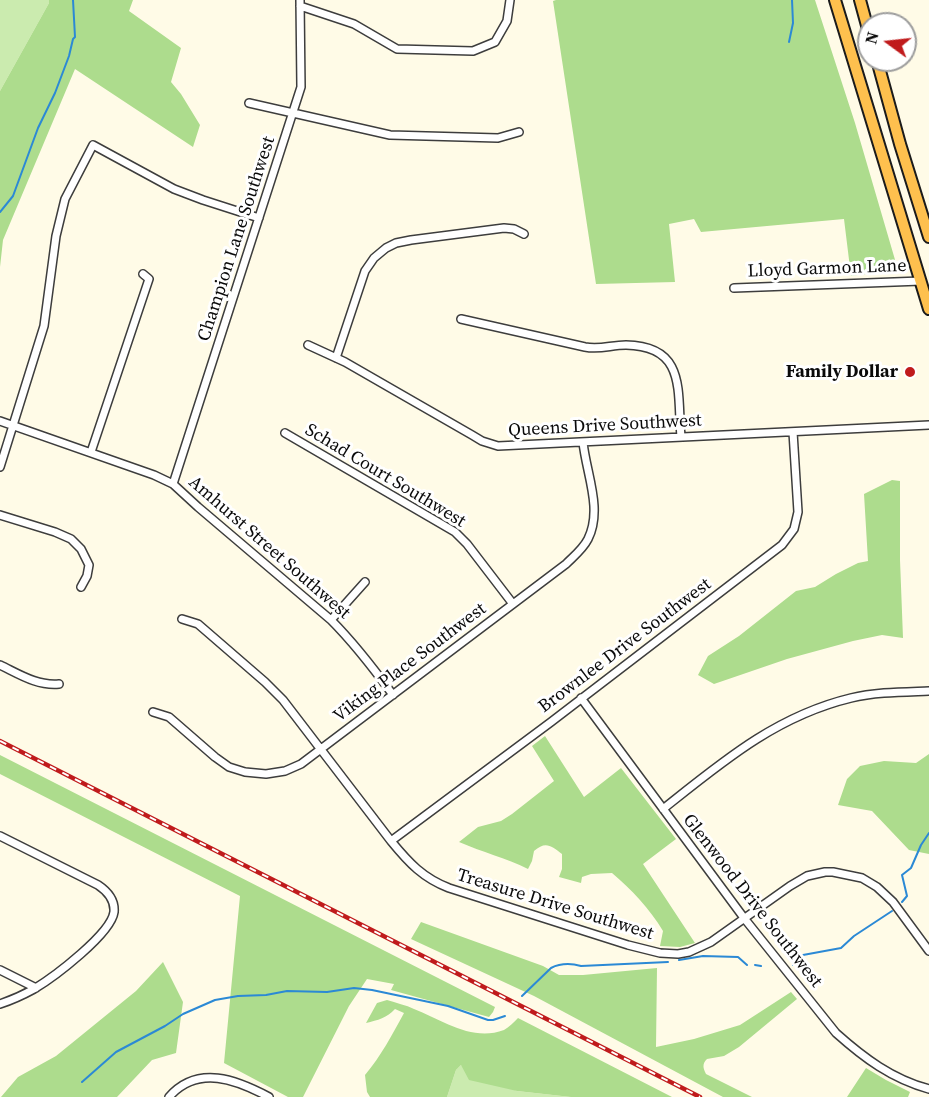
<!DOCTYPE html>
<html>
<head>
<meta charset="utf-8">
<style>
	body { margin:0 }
	#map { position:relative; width:929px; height:1097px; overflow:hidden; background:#fffbe7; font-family:"Source Serif 4",serif }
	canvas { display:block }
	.north { position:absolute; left:857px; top:12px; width:60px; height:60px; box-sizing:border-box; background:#fff; border:2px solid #9d9d9d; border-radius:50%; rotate:285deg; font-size:16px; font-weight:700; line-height:24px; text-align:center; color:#0a0a0a }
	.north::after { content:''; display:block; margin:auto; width:21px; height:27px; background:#c01b1c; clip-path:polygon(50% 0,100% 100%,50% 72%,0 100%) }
</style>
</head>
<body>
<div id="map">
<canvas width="929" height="1097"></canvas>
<div class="north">N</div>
</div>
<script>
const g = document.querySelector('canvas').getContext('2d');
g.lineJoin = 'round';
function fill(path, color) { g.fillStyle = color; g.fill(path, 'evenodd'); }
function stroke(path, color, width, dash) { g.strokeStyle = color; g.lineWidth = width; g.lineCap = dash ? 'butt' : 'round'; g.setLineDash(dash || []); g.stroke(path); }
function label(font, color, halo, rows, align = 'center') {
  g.font = font + ' "Source Serif 4",serif'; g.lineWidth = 6; g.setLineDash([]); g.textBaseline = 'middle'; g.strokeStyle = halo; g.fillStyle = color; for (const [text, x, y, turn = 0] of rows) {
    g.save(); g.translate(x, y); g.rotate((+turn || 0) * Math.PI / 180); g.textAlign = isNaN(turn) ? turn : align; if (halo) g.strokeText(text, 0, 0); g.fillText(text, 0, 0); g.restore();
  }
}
fill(new Path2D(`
	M0,0H49V3L0,91Z
	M461,1065L517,1091L571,1097H447L456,1070Z`), '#cbebaf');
fill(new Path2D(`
	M49,0H133L129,11L181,48L171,82L181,94L200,125L193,147L75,69L3,240L0,267V91L49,3Z
	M556,0H815L855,123L898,270L851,276L844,219L701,232L694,219L669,224L675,282L596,284L553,1Z
	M892,480L900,481V560L903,638L882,635L853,641L787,659L714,684L698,675L708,656L739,636L796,591L815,587L836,574L858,563L868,561L864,494Z
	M545,736L584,797L621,768L676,839L643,864L695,943L680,947L660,946L663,931C650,909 631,889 612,873L591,874L582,877L581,883L559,877L562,869V854C551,845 545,841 534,851L532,861L528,869C506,858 482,852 459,842L478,827L501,821L512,814L554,781L532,746Z
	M929,754V854L909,850L872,811L838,805L847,779L860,766L884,761L916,763Z
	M0,755L495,1007L493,1012L489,1017L391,990L394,984L367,979L349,1006L303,1097H288L224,1063L240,896L0,774Z
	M421,922L543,966L559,975H583L657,968L656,1047L694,1039L740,1025L791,992L797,999L739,1047L724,1056L707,1059C702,1064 703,1068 706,1074L752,1097H723L534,996L411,939Z
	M163,962L183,1002L176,1053L152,1060L117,1097H1L18,1077L56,1056L136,991Z
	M387,1000C396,1003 406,1005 414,1009C442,1020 472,1042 504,1030C509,1027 514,1022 518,1018L672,1097H571L517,1091L469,1080L461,1065L456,1070L447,1097H370L367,1092L365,1075C381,1056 392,1035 404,1013L395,1009C387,1018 378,1020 366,1023L377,1003Z
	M866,1068L886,1080L910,1092L908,1097H847Z`), '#addc8d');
stroke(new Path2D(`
	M789,42L793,23L792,0
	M0,212L13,196L38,128L55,93L69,56L73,39L75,37L73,0
	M902,902L907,896L902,875L911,868L921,845L929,833
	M679,960L703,956L738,957L747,965
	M755,965L761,966
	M793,965L796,959L803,955L841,948L854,936L892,911
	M522,996L551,968C561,963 570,963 581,966L668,962
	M82,1082L116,1052L165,1026L183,1014L215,1000L238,996L266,995L287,991L327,992L354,988L372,990L448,1006L488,1020H493L505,1016`), '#2b89d5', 2);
const minor = new Path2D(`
	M300,6L354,24L397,49L473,51L495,42L507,21L510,0
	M249,103L390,135L498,138L519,132
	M734,288L921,281
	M461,319L585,347C600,350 611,345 626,345C687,346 677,392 681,437
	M308,345L345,362L472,435L482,441L498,446L929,425
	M336,358L365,271L374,258L386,248L396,243L411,240L504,228L514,229L524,234
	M0,421L154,475L173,484L198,507L331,620C354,643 374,669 393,695
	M285,433L455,532L467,544L513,604
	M91,452L149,279L143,274
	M0,467L44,326L56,236L65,199L93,145L174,189L203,200L259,218
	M173,484L301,87L300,0
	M0,515L55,532L71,539L81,549L89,565L87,576L81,587
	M182,619L198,624L265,682L283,700L391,841C409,863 423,878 449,888L628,945L660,953L678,954L689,952L711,942L790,886L807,876L825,872H833L862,878L877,887L893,902L929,951
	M331,620L365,582
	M0,665C19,674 37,686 59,684
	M581,698L744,918L836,1033C864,1058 892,1079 929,1089
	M153,712L169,717L215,757L229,767L245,772L266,774L285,771L301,764L566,564C574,556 583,549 588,539C603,509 586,473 583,442
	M663,809C722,762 776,716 851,698C876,692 903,692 929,691
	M0,836L98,885C107,891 115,900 114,912C111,934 54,977 34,989C23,995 12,1000 0,1004
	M391,841L551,722L782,545L794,529L798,512L793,432
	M0,970L36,988
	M169,1097C198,1064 237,1080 269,1097`);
const trunk = new Path2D(`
	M835,0L929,309
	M860,0L869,33
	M877,60L900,144L929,237`);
stroke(minor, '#3d3d3d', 10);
stroke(trunk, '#1b1b1b', 14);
stroke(minor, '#fff', 7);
stroke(trunk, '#fec04e', 10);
const rail = new Path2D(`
	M0,741L700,1097`);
stroke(rail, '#c01b1c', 4.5);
stroke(rail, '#fff', 2, [7]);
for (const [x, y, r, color] of [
	[910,372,6,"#c01b1c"]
]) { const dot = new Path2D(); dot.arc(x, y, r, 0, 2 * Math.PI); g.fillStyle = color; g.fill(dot); stroke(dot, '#fff', 2); }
label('18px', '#0a0a0a', '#fff', [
	["Champion Lane Southwest",237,239,-72],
	["Lloyd Garmon Lane",827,269,-2],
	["Queens Drive Southwest",605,426,-3],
	["Schad Court Southwest",385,476,31],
	["Amhurst Street Southwest",269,548,41],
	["Brownlee Drive Southwest",625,646,-37],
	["Viking Place Southwest",410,663,-37],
	["Glenwood Drive Southwest",752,901,52],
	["Treasure Drive Southwest",555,905,17]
]);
label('bold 18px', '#0a0a0a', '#fff', [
	["Family Dollar",898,372]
], 'right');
</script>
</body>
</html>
